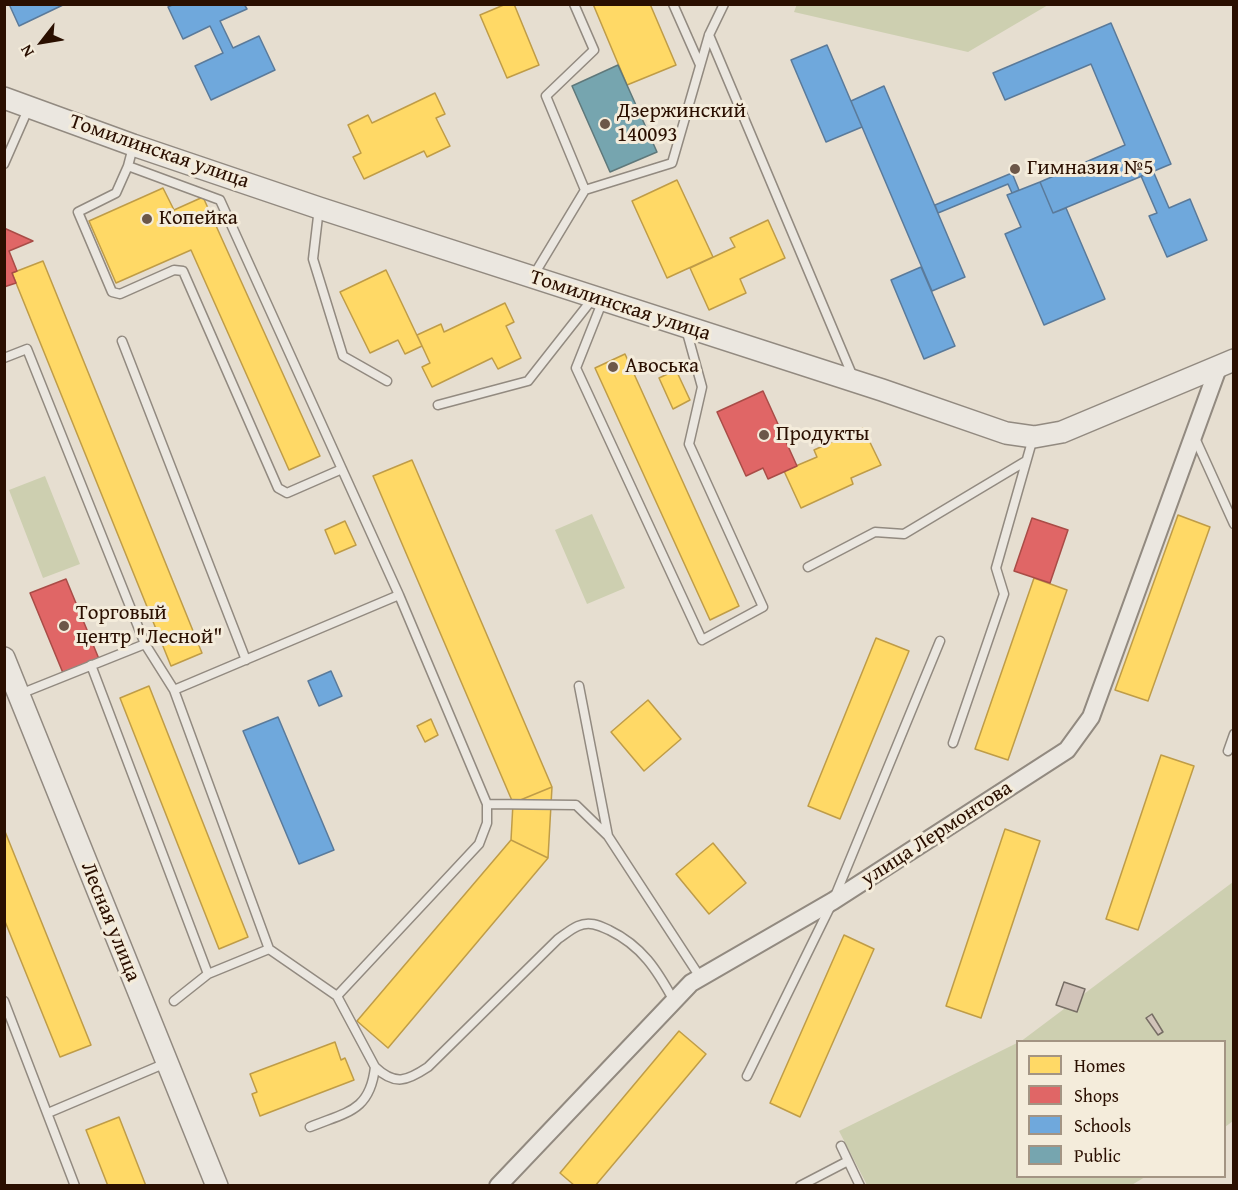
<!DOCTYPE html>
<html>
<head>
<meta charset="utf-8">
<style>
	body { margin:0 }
	#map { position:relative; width:1238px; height:1190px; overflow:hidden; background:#e6ded0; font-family:"Gentium Book Plus",serif }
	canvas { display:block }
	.frame { position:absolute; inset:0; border:6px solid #2a0f00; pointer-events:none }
	.legend { position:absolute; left:1016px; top:1040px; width:210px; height:138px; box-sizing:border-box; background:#f4ecdb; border:2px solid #a39483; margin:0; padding:8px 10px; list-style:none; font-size:18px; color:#2a0f00 }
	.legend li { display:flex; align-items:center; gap:12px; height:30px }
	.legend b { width:30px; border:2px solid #a39483 }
	.north { position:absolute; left:12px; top:12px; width:60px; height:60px; -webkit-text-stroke:4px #f4ecdb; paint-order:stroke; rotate:239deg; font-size:16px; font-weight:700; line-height:24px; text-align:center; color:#2a0f00 }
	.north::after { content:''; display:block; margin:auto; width:21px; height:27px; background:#2a0f00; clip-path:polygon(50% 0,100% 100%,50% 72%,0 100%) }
</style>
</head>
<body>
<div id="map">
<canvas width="1238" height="1190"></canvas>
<div class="frame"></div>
<ul class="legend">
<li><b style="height:16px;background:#ffd966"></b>Homes</li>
<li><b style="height:16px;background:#e06666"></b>Shops</li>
<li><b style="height:16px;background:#6fa8dc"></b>Schools</li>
<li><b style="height:16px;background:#76a5af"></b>Public</li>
</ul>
<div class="north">N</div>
</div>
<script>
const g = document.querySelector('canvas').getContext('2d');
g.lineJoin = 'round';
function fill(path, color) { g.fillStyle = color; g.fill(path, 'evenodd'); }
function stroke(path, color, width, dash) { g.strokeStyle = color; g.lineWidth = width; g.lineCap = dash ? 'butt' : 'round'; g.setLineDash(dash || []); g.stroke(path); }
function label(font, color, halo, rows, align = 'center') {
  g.font = font + ' "Gentium Book Plus",serif'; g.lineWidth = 6; g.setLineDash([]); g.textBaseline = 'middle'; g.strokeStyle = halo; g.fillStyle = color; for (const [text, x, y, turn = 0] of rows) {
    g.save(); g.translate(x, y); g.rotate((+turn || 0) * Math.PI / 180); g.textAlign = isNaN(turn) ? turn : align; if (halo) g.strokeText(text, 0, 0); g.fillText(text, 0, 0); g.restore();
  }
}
fill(new Path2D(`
	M797,4H1047L1048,5L968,52L794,12Z
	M45,476L80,564L43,578L9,490Z
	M592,514L625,588L587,604L555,530Z
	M1233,882V1121L1225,1127L1224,1042H1020Z
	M1017,1043L1018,1176L1145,1177L1130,1186L867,1185L839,1131Z`), '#cdcfb0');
const homes = new Path2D(`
	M506,4H514L539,65L507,78L480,15Z
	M593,4H650L676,65L627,85Z
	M435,93L445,114L436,118L450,146L427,157L424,151L364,179L353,157L361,153L348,125L368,115L372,123Z
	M677,180L713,257L667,278L632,201Z
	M163,188L174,210L203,197L320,456L289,470L191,250L116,283L89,221Z
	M768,220L785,258L740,279L746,293L709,310L690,268L735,247L730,238Z
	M43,261L202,653L171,666L12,273Z
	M386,270L422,346L405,354L398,340L370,353L340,292Z
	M505,303L514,322L506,326L521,358L498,369L492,358L432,387L422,367L430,363L417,335L441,324L444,332Z
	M625,354L739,606L710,620L595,368Z
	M676,370L690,400L673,409L659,378Z
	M863,428L881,465L851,478L853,484L801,508L784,471L817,457L814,450Z
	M412,460L552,787L513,803L373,476Z
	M1178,515L1210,527L1148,701L1115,690Z
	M345,521L356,545L335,554L325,530Z
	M1034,578L1067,590L1008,760L975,749Z
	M876,638L909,651L840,819L808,806Z
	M149,686L248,937L219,949L120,698Z
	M648,700L681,739L644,771L611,732Z
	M431,719L438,735L425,742L417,726Z
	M1161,755L1194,766L1138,930L1106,919Z
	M552,787L548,858L511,840L513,803Z
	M4,829L91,1045L60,1057L4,919Z
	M1005,829L1040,841L981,1018L946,1006Z
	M511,840L548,858L388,1048L357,1021Z
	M713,843L746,883L709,914L676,874Z
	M844,935L874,949L800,1117L770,1103Z
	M679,1031L706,1054L595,1186H575L560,1173Z
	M335,1042L341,1060L345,1058L354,1080L260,1116L252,1094L257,1092L250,1074Z
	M119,1117L146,1186H108L86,1130Z`);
fill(homes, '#ffd966');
stroke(homes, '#bf9c47', 1.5);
const shops = new Path2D(`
	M4,228L33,241L9,251L17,271L12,273L16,283L4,287Z
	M763,391L797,466L768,479L763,468L746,476L717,412Z
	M1032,518L1068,530L1050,583L1014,571Z
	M66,579L99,659L63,673L30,593Z`);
fill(shops, '#e06666');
stroke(shops, '#a94c47', 1.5);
const schools = new Path2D(`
	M9,4H65L19,26Z
	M174,4H244L247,9L220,21L233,48L259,36L275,70L211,100L195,66L223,53L210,26L183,39L168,7Z
	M1111,23L1171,164L1053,213L1040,182L1125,145L1091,64L1005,100L993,73Z
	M827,45L862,127L826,142L791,60Z
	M884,86L965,277L932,291L851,101Z
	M1153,171L1169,208L1190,199L1207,240L1167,257L1149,216L1157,213L1141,176Z
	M1012,173L1019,190L1012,193L1008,184L938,213L935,205Z
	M1040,182L1053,213L1066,208L1105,299L1044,325L1005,234L1021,227L1007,195Z
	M921,267L955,346L924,359L891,280Z
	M331,671L342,696L319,706L308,681Z
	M278,717L334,850L299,864L243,731Z`);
fill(schools, '#6fa8dc');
stroke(schools, '#5a7a9a', 1.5);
const public = new Path2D(`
	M618,65L657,152L610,172L572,86Z`);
fill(public, '#76a5af');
stroke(public, '#5f787a', 1.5);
const building = new Path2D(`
	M1064,982L1085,989L1077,1012L1056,1005Z
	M1152,1014L1163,1032L1158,1035L1146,1018Z`);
fill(building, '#d1c3b9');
stroke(building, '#776e65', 1.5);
const service = new Path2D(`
	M574,4L594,50L546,96L585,190
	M673,4L700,65
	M709,35L853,377
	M4,164L29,107
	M128,166L116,193L78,212L112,292L120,294L174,270L183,271L278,488L287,493L342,469
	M319,208L313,259L343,356L387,381
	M532,278L585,190L672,163L709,35L724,4
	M603,300L576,368L702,640L763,607L689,444L702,387L686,329
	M122,341L246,660
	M4,358L27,349L145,644L174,690L269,949L337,996L479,844L487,823V804L399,595L220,200L128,166L133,147
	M438,405L528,381L594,297
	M1195,438L1234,524
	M808,567L875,532L904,534L1026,461
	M91,665L208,974L269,949
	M174,690L399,595
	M20,694L145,644
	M953,743L1004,594L996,568L1033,438
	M1228,751L1234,734
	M487,804L576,805L608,836L579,686
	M608,836L700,977
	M337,996L375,1067C395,1086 407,1081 428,1067L558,939C564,935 571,929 578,926C589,921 598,925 609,930C642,946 657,970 674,1001
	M4,1001L75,1186
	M174,1001L208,974
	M747,1076L833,901L940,641
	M48,1113L166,1063
	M310,1127C346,1112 370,1112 375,1067
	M841,1146L860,1186
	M800,1186L848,1161`);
const minor = new Path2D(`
	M498,1186L691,983L833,901L1067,750L1091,717L1218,368`);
const tertiary = new Path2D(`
	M4,98L133,145L319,208L882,390L1006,433L1034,437L1062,432L1234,360
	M4,658L217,1186`);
stroke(service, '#928a80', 11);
stroke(minor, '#928a80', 20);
stroke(tertiary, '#928a80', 24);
stroke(service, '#ebe7e0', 8);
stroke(minor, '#ebe7e0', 16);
stroke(tertiary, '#ebe7e0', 21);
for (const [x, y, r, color] of [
	[605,124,6,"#6c5749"],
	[1015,169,6,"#6c5749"],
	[147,219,6,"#6c5749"],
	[613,367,6,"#6c5749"],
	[764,435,6,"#6c5749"],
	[64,626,6,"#6c5749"]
]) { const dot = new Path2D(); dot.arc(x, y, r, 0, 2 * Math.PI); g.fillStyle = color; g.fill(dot); stroke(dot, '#f4ecdb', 2); }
label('21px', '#2a0f00', '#f4ecdb', [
	["Дзержинский",617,112],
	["140093",617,136],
	["Гимназия №5",1027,169],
	["Копейка",159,219],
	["Авоська",625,367],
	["Продукты",776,435],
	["Торговый",76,614],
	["центр \"Лесной\"",76,638]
], 'left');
label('21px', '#2a0f00', '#f4ecdb', [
	["Томилинская улица",159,152,19],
	["Томилинская улица",620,306,18],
	["улица Лермонтова",937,834,-33],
	["Лесная улица",110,922,68]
]);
</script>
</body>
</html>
